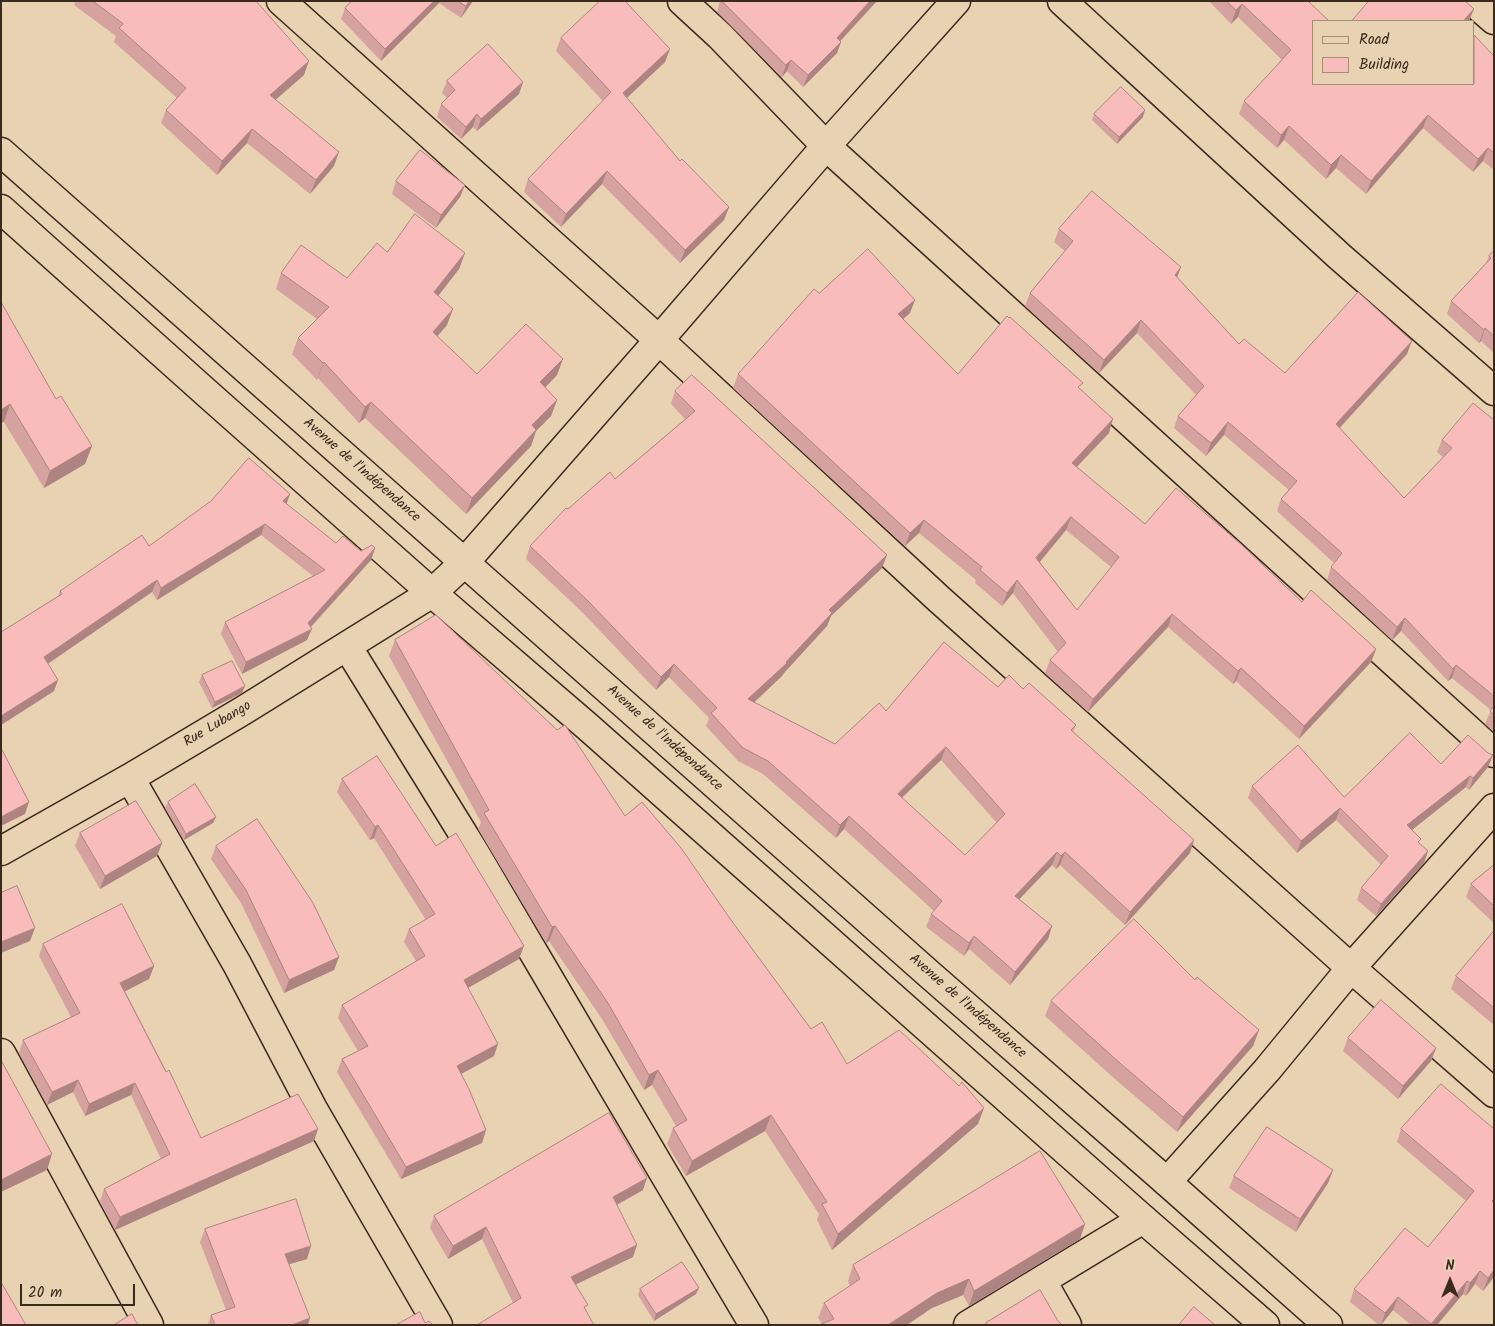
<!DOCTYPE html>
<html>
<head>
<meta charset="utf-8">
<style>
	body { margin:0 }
	#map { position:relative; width:1495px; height:1326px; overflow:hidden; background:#e9d2b2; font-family:Kalam,sans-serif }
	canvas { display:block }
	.frame { position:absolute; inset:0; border:2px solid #3b2a1e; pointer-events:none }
	.legend { position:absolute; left:1312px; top:20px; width:162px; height:65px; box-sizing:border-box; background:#e9d2b2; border:1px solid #a38f77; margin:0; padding:6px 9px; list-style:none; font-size:15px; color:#3b2a1e }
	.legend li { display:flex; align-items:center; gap:10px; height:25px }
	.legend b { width:25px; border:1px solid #a38f77 }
	.north { position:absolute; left:1425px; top:1256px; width:50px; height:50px; -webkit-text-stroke:4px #e9d2b2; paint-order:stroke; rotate:0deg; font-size:14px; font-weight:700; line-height:20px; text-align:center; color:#3b2a1e }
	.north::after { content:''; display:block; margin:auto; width:18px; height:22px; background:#3b2a1e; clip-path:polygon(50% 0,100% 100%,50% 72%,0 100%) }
	.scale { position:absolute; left:20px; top:1284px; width:115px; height:22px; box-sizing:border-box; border:2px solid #3b2a1e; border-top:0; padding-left:6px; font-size:15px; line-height:18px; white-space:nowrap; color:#3b2a1e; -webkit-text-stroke:4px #e9d2b2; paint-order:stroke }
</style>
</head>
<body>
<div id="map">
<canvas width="1495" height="1326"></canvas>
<div class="frame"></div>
<ul class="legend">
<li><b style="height:6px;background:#e9d2b2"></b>Road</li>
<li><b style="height:14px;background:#f8bcba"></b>Building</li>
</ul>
<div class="north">N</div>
<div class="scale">20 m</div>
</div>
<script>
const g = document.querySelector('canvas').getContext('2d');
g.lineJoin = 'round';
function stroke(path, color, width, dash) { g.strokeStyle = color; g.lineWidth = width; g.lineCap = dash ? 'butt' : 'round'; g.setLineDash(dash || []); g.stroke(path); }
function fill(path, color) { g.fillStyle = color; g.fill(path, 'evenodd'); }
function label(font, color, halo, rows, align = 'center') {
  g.font = font + ' Kalam,sans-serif'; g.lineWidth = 4; g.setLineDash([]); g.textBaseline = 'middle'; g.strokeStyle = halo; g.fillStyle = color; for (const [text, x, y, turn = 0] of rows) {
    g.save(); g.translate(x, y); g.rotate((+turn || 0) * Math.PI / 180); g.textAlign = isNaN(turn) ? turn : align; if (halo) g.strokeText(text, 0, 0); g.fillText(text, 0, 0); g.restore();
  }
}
const street = new Path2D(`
	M281,1L659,340L940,600L1351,968L1494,1093
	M682,1L720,36L826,146L1494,753
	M1062,1L1339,256L1494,391
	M1472,1L1494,20
	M347,646L475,853L663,1172L754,1325
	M130,778L237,964L313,1109L438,1325
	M1,851L130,778L244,710L432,593L465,562L659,340L826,146L956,1
	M1,1053L149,1325
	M1167,1182L1267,1070L1351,968L1494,808
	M1042,1281L1067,1325
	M968,1325L1143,1219`);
const secondary = new Path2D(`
	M1,152L929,974L1167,1182L1328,1325
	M1,209L210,396L432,593L588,727L1143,1219L1265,1325`);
stroke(street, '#3b2a1e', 31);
stroke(secondary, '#3b2a1e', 31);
stroke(street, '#e9d2b2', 28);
stroke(secondary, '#e9d2b2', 28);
fill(new Path2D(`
	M73,1H256L304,75L275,100L334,166L310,194L247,143L217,175L161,123L166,110L177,98L114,42L116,36L74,5L75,3Z
	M352,1H473L461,18L439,3L381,61L341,19L345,8Z
	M720,1H877L840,41L841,42L837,53L803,87L787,71L782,77L717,12Z
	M1209,1H1308L1314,84L1494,56V170L1483,161L1473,172L1423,128L1366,194L1336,168L1326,179L1284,140L1277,148L1239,114L1244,101L1282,60L1238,17L1231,24Z
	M561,38L665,62L627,98L680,161L729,207L724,220L680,263L602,184L561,227L524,192L528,179L603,101L556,51Z
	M447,81L523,82L519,94L477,131L473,127L461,139L437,117L441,104L447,98L442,93Z
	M1094,114L1143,117L1117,144L1092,120Z
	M396,181L465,185L460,197L436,228L392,194Z
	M1059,229L1181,267L1177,277L1239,344L1285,373L1407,354L1340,428L1404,498L1443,457L1437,452L1442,440L1494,420V732L1485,724L1491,710L1452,678L1448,681L1401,631L1392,640L1327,580L1331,567L1334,563L1277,511L1281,499L1289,490L1224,435L1206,456L1174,428L1178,416L1196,395L1137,333L1099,373L1025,306L1030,293L1065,251L1054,242Z
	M1494,251V353L1481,341L1479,343L1447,314L1451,301L1486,263L1489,256Z
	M387,252L465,253L459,269L438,296L447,325L437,337L477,374L557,375L545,388L557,400L551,416L536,431L531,446L466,514L365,418L359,423L318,378L317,380L292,354L298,338L317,319L276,289L281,273L347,278Z
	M819,293L910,313L903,319L958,374L1080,389L1109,433L1077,467L1145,524L1302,602L1376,649L1371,662L1299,739L1236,681L1233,684L1168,627L1088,712L1045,673L1050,660L1058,652L1013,593L1002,606L975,583L976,580L919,533L905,546L733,388L738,374ZM1066,530L1111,567L1077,610L1040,562Z
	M1,302L56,399L92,446L85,464L44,488L4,422Z
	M675,391L882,568L831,616L827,626L784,673L782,676L754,702L835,744L886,711L998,687L1023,689L1076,725L1073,732L1190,853L1125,925L1060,865L1056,869L1052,865L1019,899L1052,926L1048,939L1010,985L969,949L964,956L926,927L931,914L934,911L844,829L836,838L763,774L738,761L706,726L709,718L669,677L656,690L583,613L526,559L530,546L568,509L615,479L685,419L671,404ZM941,760L997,823L965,855L902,798Z
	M290,494L286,504L336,543L361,551L375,548L371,560L311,627L307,640L242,674L221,634L225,622L313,576L261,535L157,600L152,592L48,664L58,680L54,691L1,725V632L58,596L60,591L149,546Z
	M395,640L625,816L731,920L811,1029L847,1064L978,1124L832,1250L817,1220L819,1214L765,1131L686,1176L667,1144L673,1128L676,1126L652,1085L644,1090L602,1019L549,941L546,943L478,829L481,822L389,656Z
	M202,675L242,693L212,708L199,682Z
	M1488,753L1493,755L1488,767L1469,790L1466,787L1412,830L1419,844L1428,851L1424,863L1376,916L1357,900L1361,888L1381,865L1336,820L1297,853L1248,798L1252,786L1344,797L1441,764Z
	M342,779L436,846L519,959L468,988L494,1056L461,1074L486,1130L482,1143L401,1179L337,1072L342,1059L358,1051L338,1018L342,1005L416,961L404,942L409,929L426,920L374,838L370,840L337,792Z
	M168,802L216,817L213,823L184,840L165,808Z
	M80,833L162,843L157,856L100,889L75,846Z
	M216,846L339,957L334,970L284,993L241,903L211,859Z
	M1494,865V923L1466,897L1471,884Z
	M1494,931V1025L1451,989L1456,976Z
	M43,944L154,966L149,979L125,991L201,1138L318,1129L314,1141L115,1230L100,1201L104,1189L161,1159L131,1095L85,1116L73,1092L47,1105L19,1053L23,1040L71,1017L39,956Z
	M1051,1001L1259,1030L1253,1046L1177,1132L1116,1080L1045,1016Z
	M1348,1038L1436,1048L1431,1061L1398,1099L1343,1051Z
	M1401,1129H1494V1277L1483,1291L1475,1284L1466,1296L1463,1294L1437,1325H1411L1393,1310L1381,1325H1379L1350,1302L1354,1289L1428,1247L1466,1201L1397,1142Z
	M1333,1170L1328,1183L1296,1232L1229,1188L1234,1176Z
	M643,1190L617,1205L633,1257L575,1285L586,1310L513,1303L482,1239L448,1259L430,1228L434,1216Z
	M1085,1224L1080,1239L969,1306L963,1295L932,1308L822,1324L818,1318L824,1303L850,1286L848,1281L853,1265Z
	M205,1229L307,1259L289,1264L308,1325H208L211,1315L226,1310L200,1242Z
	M640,1289L696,1294L654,1321L638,1295Z`), '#d5a2a0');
fill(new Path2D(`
	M434,1H440L439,3L381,61L385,49Z
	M469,1H473L461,18L466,6Z
	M870,1H877L833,49L837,38Z
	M1242,4L1238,17L1231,24L1236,10Z
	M1474,9L1469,21H1463Z
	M841,42L837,53L803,87L808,75Z
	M670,49L665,62L618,106L623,93Z
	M791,60L787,71L782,77L786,65Z
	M309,61L304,75L265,109L270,95Z
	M523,82L519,94L477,131L481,119Z
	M1145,110L1143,117L1117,144L1119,137Z
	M477,114L473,127L461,139L466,127Z
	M1428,115L1423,128L1366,194L1371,181Z
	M1289,126L1284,140L1277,148L1281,135Z
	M252,129L247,143L217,175L222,161Z
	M1488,148L1483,161L1473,172L1478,159Z
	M339,152L334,166L310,194L316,180Z
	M1341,155L1336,168L1326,179L1331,165Z
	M607,171L602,184L561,227L566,214Z
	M465,185L460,197L436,228L441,215Z
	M729,207L724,220L680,263L685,250Z
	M465,253L459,269L428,309L434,292Z
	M1181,267L1176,280L1175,275Z
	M915,300L910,313L893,328L898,314Z
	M453,309L447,325L427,348L433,332Z
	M1141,320L1137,333L1099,373L1104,360Z
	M1485,328L1481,341L1479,343L1484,330Z
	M1412,341L1407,354L1331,437L1336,424Z
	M563,359L557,375L534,399L540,382Z
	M324,362L318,378L317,380L323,363Z
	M557,400L551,416L536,431L531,446L466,514L472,498L532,425Z
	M371,402L365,418L359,423L365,407Z
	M10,404L4,422L1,423V410Z
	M1113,419L1109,433L1068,476L1072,463Z
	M1228,422L1224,435L1206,456L1211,443Z
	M92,446L85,464L44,488L50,471Z
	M290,494L286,505L283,501Z
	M1071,517L1066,530L1032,571L1036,558Z
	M924,520L919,533L905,546L910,533Z
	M265,524L261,535L157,600L161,588Z
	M375,548L371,560L307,631L312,629L307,640L242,674L246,662L308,623Z
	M887,555L882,568L831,616L827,626L784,673L782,676L744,712L748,699L786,662L829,610Z
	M157,580L152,592L40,669L44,657Z
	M1017,580L1013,593L1002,606L1007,593Z
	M1172,614L1168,627L1088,712L1093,699Z
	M1405,618L1401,631L1392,640L1397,627Z
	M1376,649L1371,662L1299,739L1304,726Z
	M674,664L669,677L656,690L661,677Z
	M1456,665L1452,678L1448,681L1453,669Z
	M1241,668L1236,681L1233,684L1238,671Z
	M58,680L54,691L1,725V716Z
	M245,686L242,693L212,708L215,702Z
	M946,747L941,760L893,806L898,794Z
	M1493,755L1488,767L1469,790L1473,778Z
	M1470,776L1466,787L1403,837L1407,825Z
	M29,802L25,814L1,826V817Z
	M1340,808L1336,820L1297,853L1301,841Z
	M849,816L844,829L836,838L840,825Z
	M216,817L213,823L184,840L186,834Z
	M378,825L374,838L370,840L375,827Z
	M1194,840L1190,853L1125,925L1130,912Z
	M162,843L157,856L100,889L105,876Z
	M1428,851L1424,863L1376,916L1381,904Z
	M1057,852L1052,865L1010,909L1015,896Z
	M1065,852L1060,865L1056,869L1061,856Z
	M555,926L549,941L546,943L552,927Z
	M1052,926L1048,939L1010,985L1015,972Z
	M35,928L30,941L1,953V942Z
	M974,936L969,949L964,956L969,943Z
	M524,946L519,959L459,993L464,980Z
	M339,957L334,970L284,993L289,980Z
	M154,966L149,979L116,996L120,983Z
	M1259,1030L1253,1046L1177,1132L1183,1117Z
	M498,1044L494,1056L452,1079L457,1066Z
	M1436,1048L1431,1061L1398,1099L1403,1086Z
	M658,1070L652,1085L644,1090L649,1075Z
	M78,1080L73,1092L47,1105L52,1092Z
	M135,1083L131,1095L85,1116L89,1104Z
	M984,1108L978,1124L832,1250L838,1234Z
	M771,1115L765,1131L686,1176L692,1161Z
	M318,1129L314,1141L115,1230L120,1217Z
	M486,1130L482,1143L401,1179L406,1167Z
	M52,1154L47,1170L1,1192V1180Z
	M1333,1170L1328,1183L1296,1232L1300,1219Z
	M647,1178L643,1190L609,1209L613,1197Z
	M1085,1224L1080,1239L969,1306L974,1291Z
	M486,1227L482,1239L448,1259L453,1246Z
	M637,1245L633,1257L566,1289L571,1277Z
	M311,1246L307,1259L280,1267L285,1254Z
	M1494,1270V1277L1483,1291L1488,1278Z
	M1480,1271L1475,1284L1466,1296L1470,1283Z
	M969,1279L963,1295L932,1308L907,1325H888L937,1293Z
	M1467,1281L1463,1294L1437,1325H1431Z
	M699,1288L696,1294L654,1321L656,1314Z
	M1398,1297L1393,1310L1381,1325L1385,1313Z
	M310,1318L308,1325H292Z`), '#ae8482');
const building = new Path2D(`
	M93,1H256L309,61L270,95L339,152L316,180L252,129L222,161L166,110L186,88L119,28L123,24Z
	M352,1H434L385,49L345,8Z
	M458,1H469L466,6Z
	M600,1H625L670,49L623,93L680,161L682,159L729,207L685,250L607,171L566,214L528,179L611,92L561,38Z
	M722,1H870L837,38L841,42L808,75L791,60L786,65Z
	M1227,1H1308L1329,21H1314V84H1474V35L1494,56V153L1488,148L1478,159L1428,115L1371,181L1341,155L1331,165L1289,126L1281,135L1244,101L1291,50L1242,4L1236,10Z
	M1369,1H1465L1474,9L1463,21H1352Z
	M488,44L523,82L481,119L477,114L466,127L441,104L455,90L447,81Z
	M1121,87L1145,110L1119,137L1094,114Z
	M420,150L465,185L441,215L396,181Z
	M1092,191L1181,267L1175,275L1239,344L1244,339L1285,373L1358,292L1412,341L1336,424L1404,498L1452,448L1442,440L1473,403L1494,420V696L1456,665L1453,669L1405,618L1397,627L1331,567L1342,553L1281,499L1297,481L1228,422L1211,443L1178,416L1204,386L1141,320L1104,360L1030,293L1073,241L1059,229Z
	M415,214L465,253L434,292L453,309L433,332L477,374L526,324L563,359L540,382L557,400L532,425L536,430L472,498L371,402L365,407L324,362L323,363L298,338L329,307L281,273L301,245L347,278L377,243L387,252Z
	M868,249L915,300L898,314L958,374L1007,316L1009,318L1010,317L1083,383L1078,387L1113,419L1072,463L1145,524L1176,488L1242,545L1302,602L1311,590L1376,649L1304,726L1241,668L1238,671L1172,614L1093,699L1050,660L1066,643L1017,580L1007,593L980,570L982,567L924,520L910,533L738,374L814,289L819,293ZM1071,517L1119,557L1077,610L1036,558Z
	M1494,251V336L1485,328L1484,330L1451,301L1491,258L1489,256Z
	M1,302L56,399L61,396L92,446L50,471L10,404L1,410Z
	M692,375L887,555L829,610L832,613L786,662L787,663L748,699L835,744L879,703L886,711L944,642L998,687L1009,675L1023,689L1029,683L1076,725L1071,730L1194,840L1130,912L1065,852L1061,856L1057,852L1015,896L1052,926L1015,972L974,936L969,943L931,914L942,901L849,816L840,825L768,761L743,748L711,713L717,708L674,664L661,677L588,601L530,546L566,508L568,509L610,472L615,479L695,411L675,391ZM946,747L1005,814L965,855L898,794Z
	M249,458L290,494L283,501L336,543L343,536L361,551L372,545L375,548L308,623L312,629L246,662L225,622L325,570L265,524L161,588L157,580L44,657L58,680L1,716V632L62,594L60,591L142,535L149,546L211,501Z
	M436,615L557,730L565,725L625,816L642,802L681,848L731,920L811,1029L822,1022L847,1064L899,1030L959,1086L962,1082L984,1108L838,1234L822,1204L827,1202L771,1115L692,1161L673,1128L687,1120L658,1070L649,1075L608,1003L555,926L552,927L484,813L489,810L395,640Z
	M232,661L245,686L215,702L202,675Z
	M1494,707V715L1490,711Z
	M1410,733L1441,764L1468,735L1488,753L1493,755L1473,778L1470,776L1407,825L1421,839L1418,842L1428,851L1381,904L1361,888L1388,856L1340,808L1301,841L1252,786L1298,745L1344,797Z
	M1,748L29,802L1,817Z
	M377,756L436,846L456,833L524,946L464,980L498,1044L457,1066L469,1089L486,1130L406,1167L342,1059L368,1046L342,1005L425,956L409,929L435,914L378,825L375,827L342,779Z
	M195,784L216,817L186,834L168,802Z
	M136,801L162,843L105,876L80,833Z
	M257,819L313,903L339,957L289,980L246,890L216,846Z
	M1494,865V906L1471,884Z
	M17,886L35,928L1,942V893Z
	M122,904L154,966L120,983L166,1072L169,1070L201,1138L298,1094L318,1129L120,1217L104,1189L170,1154L135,1083L89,1104L78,1080L52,1092L23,1040L80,1013L43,944Z
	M1134,919L1195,980L1197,977L1259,1030L1183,1117L1121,1064L1051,1001Z
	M1494,931V1008L1456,976Z
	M1381,1000L1436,1048L1403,1086L1348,1038Z
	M1,1060L52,1154L1,1180Z
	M1441,1084L1494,1129V1199L1492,1201L1494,1202V1270L1488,1278L1480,1271L1470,1283L1467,1281L1431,1324L1398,1297L1385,1313L1354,1289L1405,1228L1428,1247L1474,1191L1401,1129Z
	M609,1113L647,1178L613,1197L637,1245L571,1277L588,1305L584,1307L594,1325H477L521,1298L486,1227L453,1246L434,1216Z
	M1267,1127L1333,1170L1300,1219L1234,1176Z
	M1040,1151L1085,1224L974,1291L969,1279L937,1293L888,1325H819L834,1319L824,1303L860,1279L853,1265Z
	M296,1199L311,1246L285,1254L310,1318L292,1325H215L211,1315L235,1307L205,1229Z
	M682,1262L699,1288L656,1314L640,1289Z
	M1,1282L26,1325H1Z
	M1040,1290L1058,1321L1062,1325H987L986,1323Z
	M1194,1307L1215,1325H1179Z
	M420,1312L425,1323L429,1321L433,1325H396Z
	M132,1314L138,1325H114Z`);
fill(building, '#f8bcba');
stroke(building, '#ae8482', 1);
label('14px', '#3b2a1e', '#e9d2b2', [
	["Avenue de l'Indépendance",361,471,41],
	["Rue Lubango",218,725,-31],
	["Avenue de l'Indépendance",664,739,42],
	["Avenue de l'Indépendance",967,1007,41]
]);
</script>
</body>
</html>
